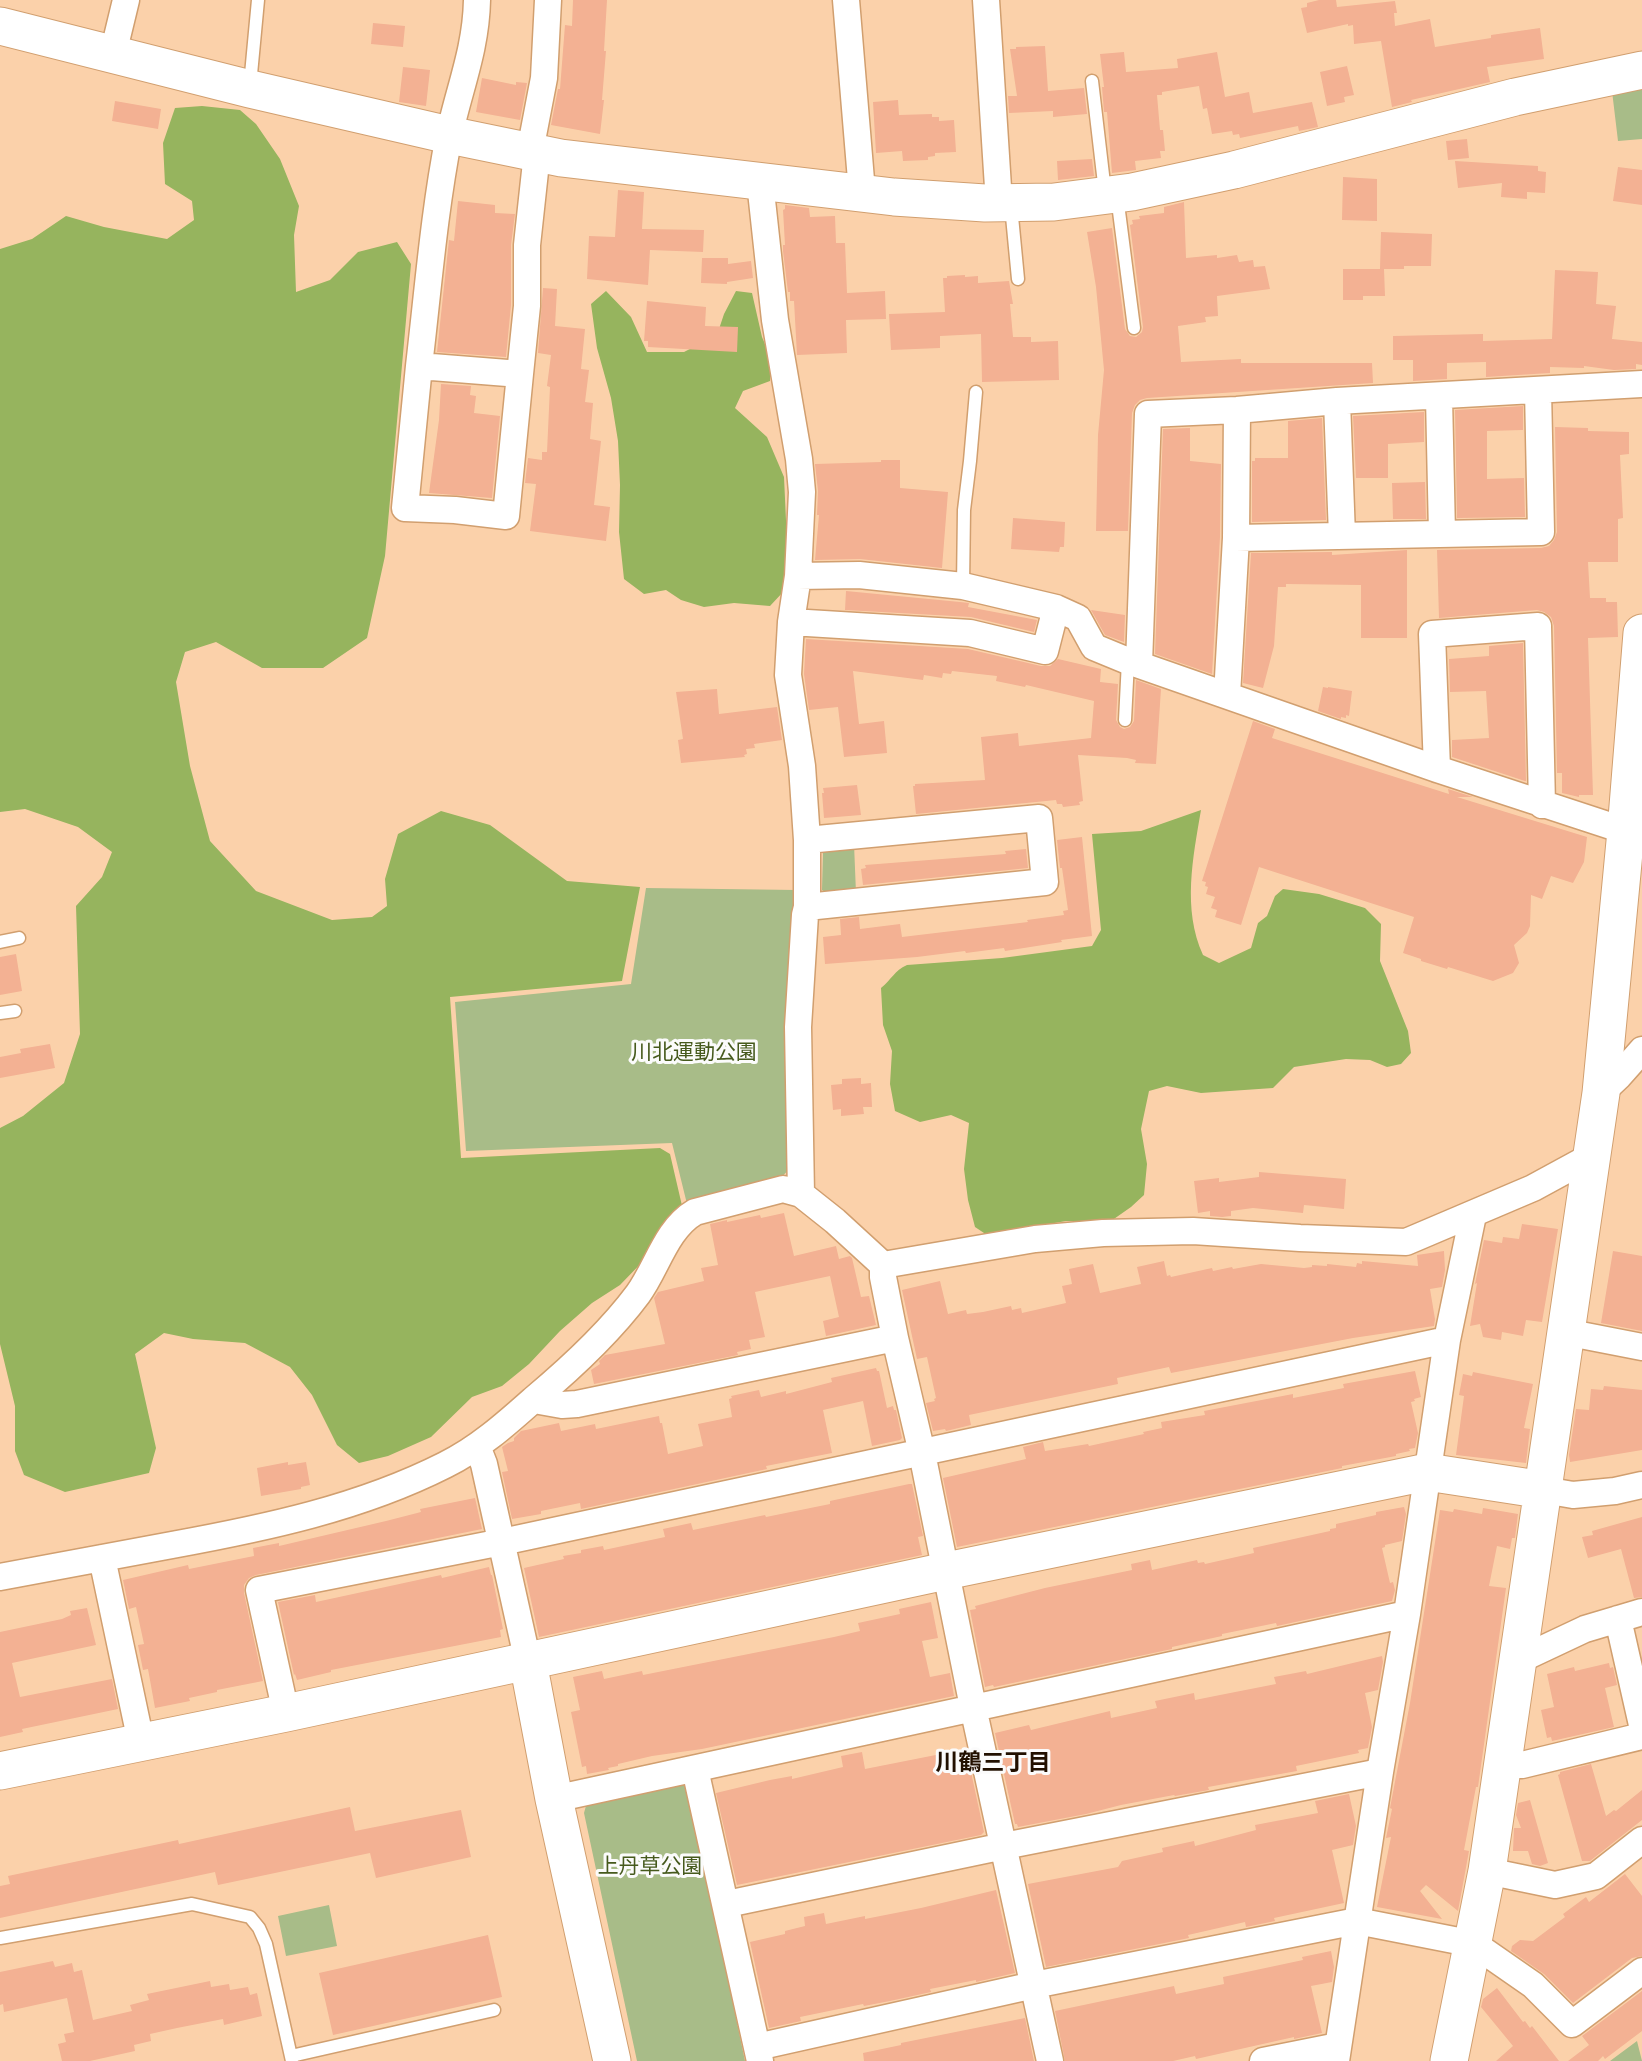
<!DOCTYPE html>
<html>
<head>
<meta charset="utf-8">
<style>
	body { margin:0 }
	canvas { display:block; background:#fbd1aa }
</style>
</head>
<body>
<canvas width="1642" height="2061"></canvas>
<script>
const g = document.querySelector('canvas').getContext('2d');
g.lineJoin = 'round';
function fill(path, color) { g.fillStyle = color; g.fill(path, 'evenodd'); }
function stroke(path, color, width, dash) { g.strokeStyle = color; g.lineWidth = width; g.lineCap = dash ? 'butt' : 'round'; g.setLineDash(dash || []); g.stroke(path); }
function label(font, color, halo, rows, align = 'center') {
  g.font = font + ' "Work Sans","Noto Sans JP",sans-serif'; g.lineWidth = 6; g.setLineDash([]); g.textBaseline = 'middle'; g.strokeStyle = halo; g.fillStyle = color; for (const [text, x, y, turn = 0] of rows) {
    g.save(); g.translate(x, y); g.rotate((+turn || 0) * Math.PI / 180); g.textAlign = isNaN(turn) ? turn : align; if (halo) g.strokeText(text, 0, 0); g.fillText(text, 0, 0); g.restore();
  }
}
fill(new Path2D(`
	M1642,86V139L1618,141L1612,91Z
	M854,844L856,893L830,896L822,890L823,851Z
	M646,888L797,890L791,1167L780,1179L687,1204L672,1143L466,1151L455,1002L631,984Z
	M687,1782L745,2061H637L584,1813L587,1802Z
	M329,1905L337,1946L286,1956L278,1916Z
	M1637,2041L1642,2061H1610Z`), '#a8bc88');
fill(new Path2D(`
	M202,106L240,110L256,124L280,159L299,206L294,235L296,292L330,280L358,252L397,242L411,264L385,556L367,638L323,668H262L216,642L185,652L176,682L190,766L210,841L256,891L332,920L372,917L387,906L385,879L398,834L441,811L490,825L567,881L640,887L622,981L450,997L461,1158L660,1148L670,1154L683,1210L650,1254L620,1285L592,1303L560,1331L529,1364L502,1386L472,1397L431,1437L388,1456L359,1463L337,1445L312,1395L290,1367L245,1343L193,1339L164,1333L135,1354L156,1448L149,1473L65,1492L24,1475L15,1451V1406L0,1344V1128L23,1116L64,1083L80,1034L76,906L102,877L112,852L78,827L25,809L0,812V249L32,239L66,216L104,227L167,239L194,220L192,201L165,184L163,143L175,108Z
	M606,291L631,317L647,352H684L717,335L724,314L736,291L752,293L762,337L770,356V381L743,391L735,408L767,437L784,477L788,564L784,591L770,606L734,603L704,607L681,600L666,590L644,594L624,579L619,532L620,485L618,441L611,398L597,348L591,304Z
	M1201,810C1193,857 1182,909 1203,955L1219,963L1251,948L1258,923L1267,916L1275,896L1283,889L1319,894L1365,908L1381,924L1380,961L1408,1031L1411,1053L1401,1064L1387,1067L1370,1060L1346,1059L1294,1067L1273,1088L1201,1093L1167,1086L1149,1091L1141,1129L1147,1164L1144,1195L1131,1207L1111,1221H1066L987,1235L975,1227L968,1200L964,1169L969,1123L951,1115L920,1122L895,1111L890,1084L892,1051L883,1025L881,988C892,979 894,971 907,965L1002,958L1092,946L1101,930L1092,834L1141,831Z`), '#96b45e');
fill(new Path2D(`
	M573,0H607L604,51H606L602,100H604L600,134L551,125L558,89H560L565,25L572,26Z
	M1319,0H1336L1337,7L1395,1L1397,13H1394L1395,26L1430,19L1435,47L1491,38V35L1540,28L1544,59L1487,67L1490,82L1411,100L1412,102L1392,107L1381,41L1354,44L1353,25L1348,26V24L1307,33L1301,8L1307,7V3Z
	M373,23L405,26L403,47L371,44Z
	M1045,46L1048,91L1084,88L1087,114L1053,117V111L1009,113L1008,96H1017L1010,49H1016V47Z
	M1124,52L1126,72L1178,68L1177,59L1217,52L1225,97L1249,92L1253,113L1312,102L1318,127L1299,131L1298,126L1240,138L1239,134L1233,135L1232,131L1212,134L1207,108L1203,109L1199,86L1162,92V95H1157L1160,130H1163L1165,151H1160L1161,158L1135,161L1136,170L1112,173L1107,112H1104L1102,87H1104L1100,54Z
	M1347,66L1354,95L1344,97L1345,102L1327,106L1320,72Z
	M403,67L430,70L426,106L399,102Z
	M482,78L516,85V82L527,83L520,120L476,112Z
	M898,100L899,115L932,114V117H939V121L954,120L956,152L935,153V156L928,157V160L903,161L902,151L876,153L873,102Z
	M115,101L161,109L158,129L112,121Z
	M1467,139L1469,158L1448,160L1446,141Z
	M1092,159L1094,176L1058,180L1057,161Z
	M1455,161L1538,166V171L1546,172L1545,193L1527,192V199L1501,197L1502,183L1458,188Z
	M1618,167L1642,170V205L1613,201Z
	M1343,177L1377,179V221L1342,220Z
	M618,190L644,192L642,229L704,230L703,252L650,250L648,285L587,279L589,236L615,237Z
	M458,201L495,205V213L515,214L511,245V305L506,357L437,352L449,240L454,241Z
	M1184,202L1186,258L1217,255V258L1237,255L1239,262L1253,260L1254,267L1265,266L1270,289L1217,296L1218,316L1205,317L1206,322L1178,326L1181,362L1241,359V363H1372L1373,383L1147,398L1140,400L1135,405L1132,413L1128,531H1096L1098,435L1104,370L1096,287L1087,232L1112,228L1125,329L1130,336L1136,337L1142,332L1143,327L1130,225L1133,224L1132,220L1140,219L1139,216L1164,213V207Z
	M785,205L809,208L810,217L835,216L836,243H845L847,293L885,291L886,319L846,320L847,353L797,355L794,301H790V292H788L783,251V245H785L783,210L785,209Z
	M1381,232L1432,234L1431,266H1404V269H1384L1385,296H1363V300H1343V269H1380Z
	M702,258H728V264L751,261L753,278L727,282V284L701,283Z
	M1555,270L1598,272L1596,304L1616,306L1612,339L1642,342V365L1636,364V369L1614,370L1584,366V368L1550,367V373L1486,377V362L1447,363V379L1413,381V360H1393V336L1483,334V341L1552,339Z
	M965,275V277L978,276V283L1009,281L1013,304H1010L1013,337H1031V342L1058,341L1059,380L982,382L981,334L940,336V348L891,350L889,314L945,312L943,278H947V276Z
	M543,288L557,289L555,326L585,329L581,369L589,370L585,402L593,403L590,439L601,441L594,505L610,507L606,541L530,531L536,484L525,483L528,458L542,460V452H547L550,387L547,386L551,355L538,353Z
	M647,301L706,307L705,326L738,327L737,352L648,347V341H644Z
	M441,384L471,386L470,395L476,396L474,413L500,416L492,498L429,493L439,420Z
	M1523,406V430L1487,431V479L1524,478L1525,517L1457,518L1455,410Z
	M1424,412V442L1388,444V478H1356L1353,416Z
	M1322,418L1326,520L1252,522V461H1255V458H1288V421Z
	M1555,427L1588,428V431L1629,432V454L1620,455L1623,518L1618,519V562H1588L1590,598H1606V602H1617L1618,637L1588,638L1593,795H1579V797L1562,793V773H1557L1554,626L1551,617L1544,612L1537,610L1439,618L1437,550L1541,548L1549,546L1554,540L1557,532Z
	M1190,428V461L1221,464L1220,537L1212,674L1155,654L1163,429Z
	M881,460H900V488L948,492L942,568L860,559L815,560L819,515H817L818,491L815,464L881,462Z
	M1425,482L1426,519H1393L1392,483Z
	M1013,518L1065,522L1064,547H1060L1059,552L1011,549Z
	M1407,550V638H1361V585L1286,584V587H1278L1274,646L1263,688L1243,683L1251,553L1332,552V555Z
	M846,591L960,602L969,603L968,607L1037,620L1034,632L971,617L845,610Z
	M1091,610L1125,615L1124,642L1105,635Z
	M806,639L968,649L1041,666H1050L1058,659L1101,669L1100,682L1118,684L1116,720L1120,727L1124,729L1130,727L1134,721L1136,680L1161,689L1156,764L1135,763L1136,760L1127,758L1078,755L1083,801L1079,802L1080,805L1063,807L1062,804H1057L1056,800L916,814L913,786H915V784L985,780L981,737L1018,733L1019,746L1091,738L1094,701L1026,685L1025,687L996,681L997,676L952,671L951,674L943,673L942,678L924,675L923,680L853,671L859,724L884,721L887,753L844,757L838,707L809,710L804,674Z
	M1523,643L1526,781H1525L1452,757V740L1489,738L1486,691L1450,692L1449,659L1489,656V646Z
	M1323,687L1328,688V687L1352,691L1349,716L1346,715V718L1341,717V719L1318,711Z
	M717,689L719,714L777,707L782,740L754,744L755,748L746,749L747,754L744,755L745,757L681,763L678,740L683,739L676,692Z
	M1253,721L1275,729L1272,738L1449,794L1448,789L1473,797H1457L1587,837L1584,862L1573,883L1551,876L1542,899L1531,895L1530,926L1527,933L1514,945L1519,963L1513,973L1493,981L1448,967L1447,969L1421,961V959L1403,953L1414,917L1259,867L1241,925L1215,917L1217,910L1211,908L1215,897L1206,894L1208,887L1205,886L1206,882L1202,881Z
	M857,785L861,815L824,818L822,793H824L823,788Z
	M1082,837L1092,936L1061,940L1062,942L1005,951L1004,948L966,953L965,951L917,957L825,964L823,937L841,935L840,919L859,917L860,929L900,924L902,937L1028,922L1027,920L1064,915L1063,911L1068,910L1062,868H1060L1057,840Z
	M1026,849L1028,868L863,885L861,869L866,868L865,865L1006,854L1005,851Z
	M16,954L22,991L0,995V957Z
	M50,1044L55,1068L0,1078V1057L21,1053L20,1049Z
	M861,1078V1084L871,1083L872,1107H863L864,1114L841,1116V1109L833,1110L831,1085L842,1084V1079Z
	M1259,1172L1346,1179L1344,1209L1304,1205L1303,1213L1253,1208L1231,1211V1216L1222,1217L1210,1216V1211L1198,1213L1194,1181L1219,1178V1182L1259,1177Z
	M784,1213L794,1256L836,1246L839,1259L850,1256L852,1258L861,1297L869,1296L876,1325L826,1336L823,1321L839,1317L830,1276L755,1292L765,1337L749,1340L751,1349L737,1352L738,1355L594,1384L591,1370L600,1364L599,1361L605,1355L665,1344L654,1298L658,1292L704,1281L701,1268L718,1265L710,1224L727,1220V1222L760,1215L761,1218Z
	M1522,1224L1558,1229L1542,1322L1526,1320L1523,1336L1502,1332L1501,1340L1483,1337L1480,1324L1470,1326L1477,1283L1475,1284L1484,1240L1502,1243L1503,1237L1519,1239Z
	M1444,1251L1445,1270L1442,1287L1430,1289L1435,1319L1434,1326L1353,1338L1171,1373L1169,1367L1117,1378L1118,1384L969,1415L971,1425L946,1431L945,1429L933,1431L926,1403L935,1401L934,1399L936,1398L927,1357L917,1359L902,1290L940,1281L948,1314L966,1310L967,1314L983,1312L1011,1306L1012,1310L1021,1308L1022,1313L1066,1303L1062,1286L1072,1284L1069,1269L1093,1264L1100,1293L1141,1284L1137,1267L1164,1261L1167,1276L1170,1275L1171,1277L1212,1268L1213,1271L1232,1267L1233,1269L1261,1264L1304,1268L1312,1267V1265L1327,1266V1264L1356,1267L1357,1263L1362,1264V1261L1418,1266L1417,1255Z
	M1613,1251L1642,1256V1331L1601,1323Z
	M876,1368L877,1371H879L887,1408L893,1406L894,1410H896L902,1438L900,1440L872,1446L863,1401L823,1410L832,1453L766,1466L767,1469L581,1509L580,1503L541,1511V1514L512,1519L502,1472L508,1471L502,1447L508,1443L514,1441V1438L521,1431L559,1423L561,1431L595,1424L596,1429L659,1416L660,1423H662L668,1454L703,1446L698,1424L732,1417L729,1399L732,1398L731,1396L759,1390L761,1397L786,1391V1394L832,1382L831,1378Z
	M1415,1371L1421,1397L1414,1399L1415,1401L1411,1402L1418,1433L1415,1448L1409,1449L1410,1451L1396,1454V1456L1342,1466V1468L957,1547L943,1478L1026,1459L1023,1447L1043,1442L1045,1451L1088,1444L1089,1446L1144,1434L1143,1432L1162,1428L1161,1422L1205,1415L1204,1411L1293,1394V1398L1344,1388L1343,1384Z
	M1473,1372L1533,1384L1524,1428L1530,1429L1526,1463L1456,1455L1464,1396L1459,1395L1463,1374L1472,1376Z
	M1604,1386L1642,1390V1450L1570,1462L1569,1455L1576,1409L1589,1410L1591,1389L1603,1390Z
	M288,1462V1465L306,1462L310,1485L301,1487V1489L261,1496L257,1468Z
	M909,1484H912L923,1536L918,1537L922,1555L539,1637L524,1568L564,1559L563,1556L581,1553V1550L603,1546L604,1550L665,1537L663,1529L691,1523L693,1530L765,1515L766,1517L830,1504V1501Z
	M475,1498L482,1529L256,1575L249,1578L244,1585V1593L263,1681L217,1690V1692L189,1698L190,1701L155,1708L148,1669L143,1670L138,1645L144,1644L136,1607L129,1609L123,1580L188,1565L189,1569L254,1556L253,1548L279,1543V1546L386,1521L421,1512L420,1509Z
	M1404,1507L1406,1514L1402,1541L1385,1545V1547L1382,1548L1390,1583L1393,1582L1395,1590L1392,1601L1277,1626L1276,1623L1222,1634V1636L1172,1647V1649L994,1687L993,1685L985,1687L970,1610L976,1609L975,1606L1045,1588L1132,1570L1131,1564L1150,1560L1152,1570L1197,1560L1198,1563L1204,1562L1205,1564L1254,1553L1253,1548L1330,1531V1529L1336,1528V1524L1376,1515V1512Z
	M1483,1508L1518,1514L1515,1538H1512L1510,1549L1497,1546L1489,1586L1506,1588L1478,1787H1476L1464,1850L1469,1851L1458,1911L1426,1885L1420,1891L1442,1919L1377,1907L1391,1837L1386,1838L1392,1809L1390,1808L1410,1703L1440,1510L1453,1512L1454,1509L1482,1514Z
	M1642,1517V1597L1634,1598L1621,1549L1588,1558L1582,1537L1593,1535L1592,1531Z
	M489,1567L491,1575H492L503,1629L500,1630L501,1637L331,1670V1672L297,1680L295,1674L294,1675L278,1602L315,1595L316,1602L441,1575L442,1578Z
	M931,1602L938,1638L922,1641L930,1677L950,1673L954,1696L702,1749L652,1756L618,1764V1766L608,1768L609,1770L587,1774L586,1766L582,1767L571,1712L580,1710L573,1677L602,1671L604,1679L642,1671L643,1675L834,1637L860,1631L858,1623L900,1614L899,1609Z
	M87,1608L96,1645L12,1663L20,1697L112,1679L118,1709L22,1729L23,1732L0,1737V1632L62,1619L71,1615L70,1611Z
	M1382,1656L1383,1662L1378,1690L1365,1693L1372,1727L1368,1748L1358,1750L1359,1753L1296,1766L1297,1771L1208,1787L1209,1790L1175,1796L1174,1795L1121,1805L1086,1814L1018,1827L1017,1824H1015L995,1733L1029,1725L1031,1730L1110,1711L1111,1718L1157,1708L1155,1701L1194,1693L1195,1700L1220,1695L1276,1684L1274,1677L1306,1671L1307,1674Z
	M1609,1663L1610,1668L1613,1667L1617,1685L1605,1688L1614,1727L1552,1741L1551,1737L1547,1738L1541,1710L1554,1707L1547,1674L1574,1667L1575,1671Z
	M966,1749L984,1832L981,1835L737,1885L716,1793L770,1780L792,1776V1779L843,1767L841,1756L862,1752L865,1769Z
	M1591,1764L1606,1816L1614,1810L1616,1811L1642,1790V1820L1590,1861H1582L1558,1775L1560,1774V1772Z
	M1349,1794L1356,1826L1353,1845L1332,1850L1344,1903L1274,1918L1275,1921L1246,1927L1245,1922L1188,1935L1189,1938L1046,1967L1028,1884L1118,1867L1122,1861L1163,1852L1162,1848L1194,1841L1195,1846L1256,1830L1255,1825L1318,1813L1315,1801Z
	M1530,1800L1548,1863L1540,1866L1532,1864L1528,1851H1513L1514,1828H1521L1516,1815L1518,1803Z
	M350,1807L355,1831L461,1810L471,1857L376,1878L370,1853L218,1885L215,1872L0,1918V1886L10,1884L8,1876L178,1840L179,1844Z
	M1625,1874L1642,1896V1956L1632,1958L1573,2003L1544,1974L1511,1951L1512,1946L1520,1940L1533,1941L1565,1917L1563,1914L1586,1897L1589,1902Z
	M996,1890L1015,1973L976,1982V1980L930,1989L931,1992L890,2001L864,2006L863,2004L800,2017L801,2021L769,2028L750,1942L785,1934V1931L805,1926L804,1917L824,1913L826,1924L865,1916V1919L921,1908Z
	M488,1935L502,1997L333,2035L319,1973Z
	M1331,1951L1334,1967L1332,1982L1311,1986L1322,2033L1294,2039V2037L1196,2059L1195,2056L1173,2061H1065L1055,2011L1174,1986L1176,1994L1224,1984L1223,1977L1303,1960L1302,1957Z
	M53,1961L55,1967L72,1963L74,1972L82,1970L93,2020L132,2011L130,2005L149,2000L147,1994L210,1981L211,1987L229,1984L230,1990L248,1987L250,1995L257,1993L262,2016L224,2025L223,2019L177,2028L150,2034L151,2041L134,2045L135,2051L90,2061H62L58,2044L66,2042L64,2034L74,2032L67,1998L4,2012L3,2004L0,2005V1972Z
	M1497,1988L1523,2022L1525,2021L1530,2028L1532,2026L1559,2061H1496L1513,2046L1481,2007L1483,1999Z
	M1642,1991V2031L1605,2059L1603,2056L1598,2061H1568L1589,2045L1582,2036Z
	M1025,2018L1034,2061H864L863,2053L901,2045V2043Z`), '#f3b193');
const lane = new Path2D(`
	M1092,81L1105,192
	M250,85L258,0
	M1117,196L1134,328
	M1011,206L1018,279
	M963,586L964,510L970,461L976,392
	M1125,720L1128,661
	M0,942L19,938
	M0,1013L15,1011
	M0,1938L192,1904L250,1917L259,1928L266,1944L292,2061
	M291,2056L494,2010`);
const street = new Path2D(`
	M477,0C476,50 459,89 449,136C434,212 428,290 419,366L520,374L527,306V245L537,153
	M846,0L862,192
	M986,0L999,203
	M113,54L126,0
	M530,151L544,78L548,0
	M760,182L775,320L799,459L802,492L798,576L791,622L788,675L802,766L807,840V907L805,915L798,1027L801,1194
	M419,366L405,508L455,510L506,516L520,374
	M1439,397L1442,534
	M1337,401L1342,536
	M1236,538L1541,532L1538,390
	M798,576L859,575L963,586L1056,608L1078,618L1094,647L1128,661L1437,769L1626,831L1640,834
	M791,622L970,633L1045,651L1056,608
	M1139,664L1148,414L1237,410L1337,401L1642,384
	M1227,695L1236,538L1237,410
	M1437,769L1432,634L1538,626L1542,805
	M807,840L1039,818L1045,882L807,907
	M1601,1093L1619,1076L1642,1050
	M883,1265V1277L895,1338L922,1453L973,1707L1050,2061
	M1565,1332L1642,1347
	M534,1400L562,1405L577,1404L895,1338
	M477,1446L484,1464L528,1662
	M1544,1490L1573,1495L1615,1491L1642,1485
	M102,1558L141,1742
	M0,1577C57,1566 115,1556 172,1545C265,1528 360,1508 445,1465C478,1449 507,1423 534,1399C571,1368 609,1333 638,1294C657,1268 666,1229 695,1212L783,1189L801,1194L835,1221L883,1265L1035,1239L1103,1233L1193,1231L1300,1238L1406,1242L1533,1188L1590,1157
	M1618,1619L1642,1725
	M1517,1661L1585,1629L1642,1612
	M286,1713L259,1590L502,1542L1447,1340
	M1503,1765H1522L1642,1736
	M695,1769L760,2061
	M554,1799L1407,1614
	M1487,1871L1555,1885L1596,1876L1642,1840
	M727,1904L1004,1846L1380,1772
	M757,2047L1034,1985L1357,1921L1474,1944L1533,1985L1572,2024L1642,1971
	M1263,2061L1338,2046
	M1336,2061L1380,1772L1407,1614L1447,1340L1473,1215`);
const secondary = new Path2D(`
	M0,26L250,89L449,135L561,158L894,197L985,203L1054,202L1132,192L1234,170L1515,97L1642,70
	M528,1662L554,1799L612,2061
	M0,1771L286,1713L946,1571L1427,1472L1544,1490
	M1449,2061L1487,1871L1601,1093L1626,831L1642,633`);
stroke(lane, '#d19f6f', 15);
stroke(street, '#d19f6f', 29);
stroke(secondary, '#d19f6f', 39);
stroke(lane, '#fff', 12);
stroke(street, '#fff', 26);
stroke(secondary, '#fff', 37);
label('21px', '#465a1d', '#fbfbfb', [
	["川北運動公園",694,1053],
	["上丹草公園",650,1867]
]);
label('bold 23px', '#221000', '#fbfbfb', [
	["川鶴三丁目",993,1763]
]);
</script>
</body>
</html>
